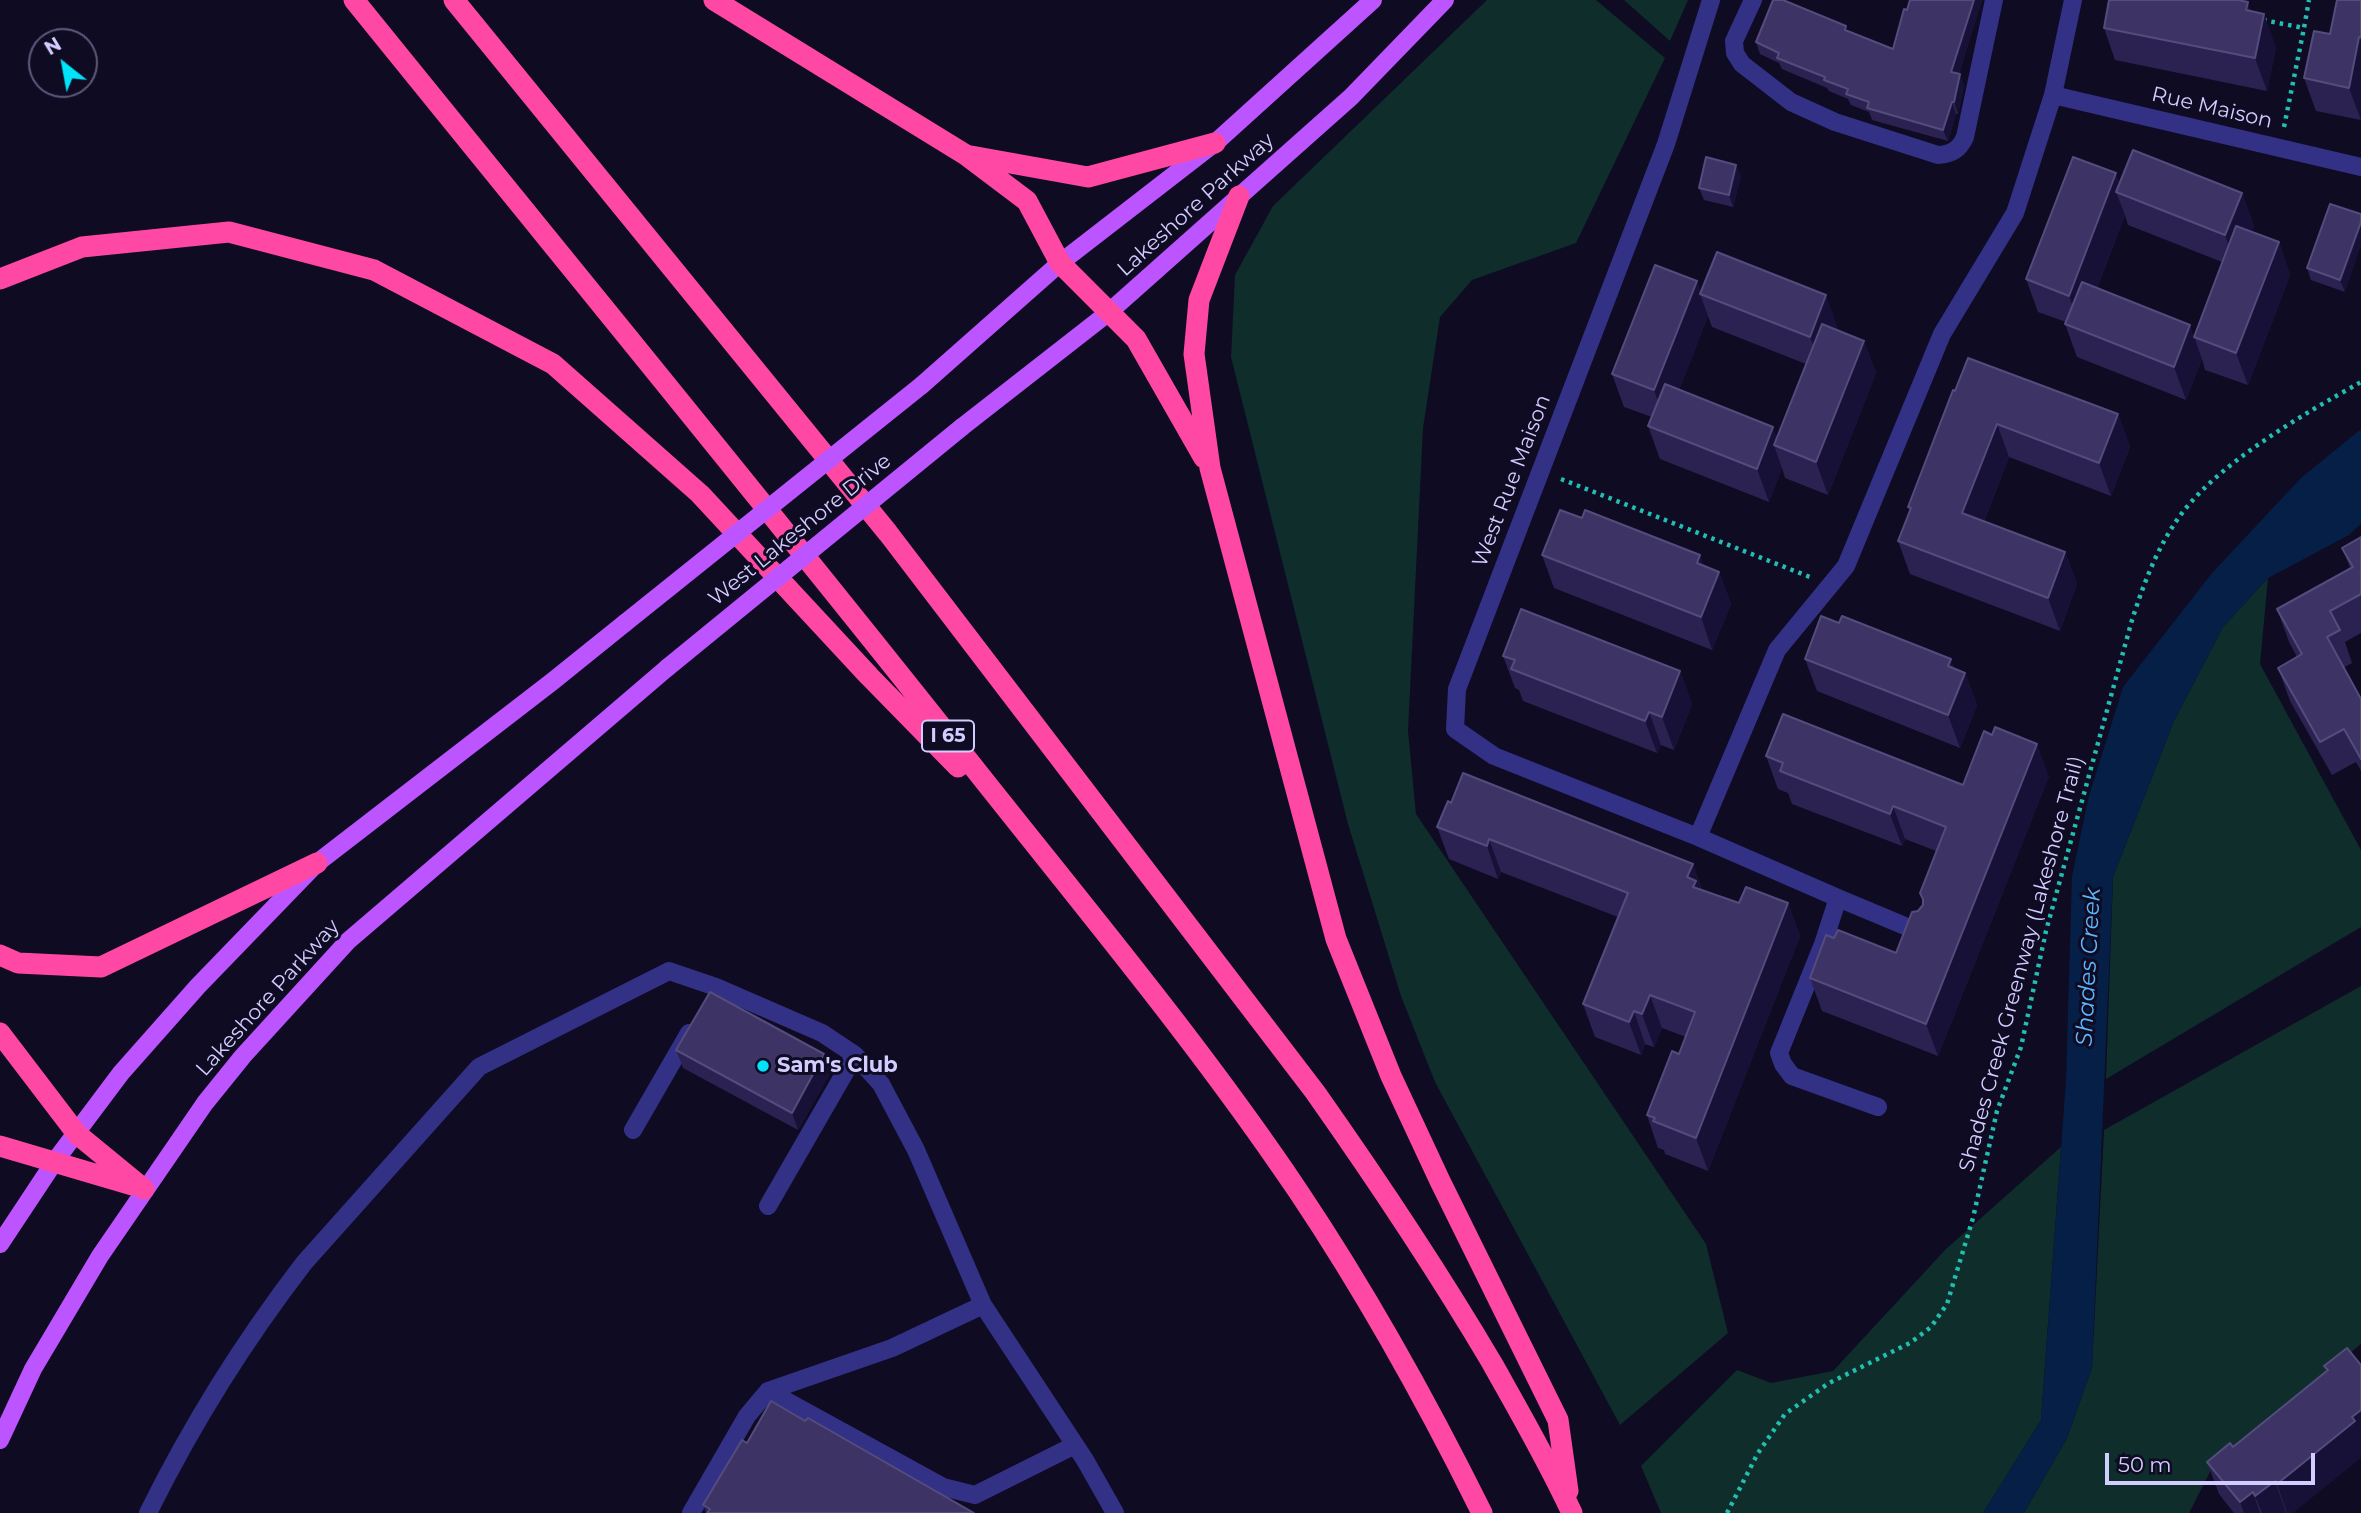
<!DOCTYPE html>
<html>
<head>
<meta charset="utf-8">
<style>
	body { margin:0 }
	#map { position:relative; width:2361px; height:1513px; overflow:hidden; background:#0f0b23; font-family:Montserrat,sans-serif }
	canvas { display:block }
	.north { position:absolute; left:28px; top:28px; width:70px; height:70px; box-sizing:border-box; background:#0f0b23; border:2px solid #5d597b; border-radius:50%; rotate:329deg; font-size:19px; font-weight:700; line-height:28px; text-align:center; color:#d2cdff }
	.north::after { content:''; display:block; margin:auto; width:24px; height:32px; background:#00e3f8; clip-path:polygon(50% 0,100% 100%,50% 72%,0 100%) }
	.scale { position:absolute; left:2105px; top:1453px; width:210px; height:32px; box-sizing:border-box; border:4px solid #d2cdff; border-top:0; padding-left:9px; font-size:21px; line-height:24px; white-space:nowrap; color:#d2cdff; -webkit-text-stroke:5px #0f0b23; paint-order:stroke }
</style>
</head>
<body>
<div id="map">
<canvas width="2361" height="1513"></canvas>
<div class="north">N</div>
<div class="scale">50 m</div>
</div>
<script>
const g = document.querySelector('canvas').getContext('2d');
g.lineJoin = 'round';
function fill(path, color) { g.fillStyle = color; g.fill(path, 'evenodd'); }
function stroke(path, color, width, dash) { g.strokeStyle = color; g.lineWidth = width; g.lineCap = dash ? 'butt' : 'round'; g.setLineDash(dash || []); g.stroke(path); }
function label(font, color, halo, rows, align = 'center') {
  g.font = font + ' Montserrat,sans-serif'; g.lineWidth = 6; g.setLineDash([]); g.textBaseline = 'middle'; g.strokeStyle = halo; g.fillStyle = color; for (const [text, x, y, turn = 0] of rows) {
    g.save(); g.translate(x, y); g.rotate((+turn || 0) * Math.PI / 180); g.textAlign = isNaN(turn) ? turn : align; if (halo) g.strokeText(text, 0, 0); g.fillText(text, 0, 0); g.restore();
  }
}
fill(new Path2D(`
	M1487,0H1596L1665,58L1576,243L1472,280L1440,317L1423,428L1408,731L1416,814L1706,1244L1728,1333L1620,1425L1435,1082L1401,996L1348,824L1231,357L1235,275L1273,206Z
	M1624,0H1688L1670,41Z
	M2268,578L2260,664L2361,850V927L2106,1079L2113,877L2174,721L2223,627Z
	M2361,986V1344L2210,1472L2189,1513H2024L2067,1438L2092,1368L2104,1130Z
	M2061,1147L2041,1420L1983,1513H1661L1641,1466L1737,1370L1771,1383L1833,1371L1946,1249Z`), '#0e2d2b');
fill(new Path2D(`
	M2361,429V524L2349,535L2268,578L2223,627L2174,721L2113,877L2092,1368L2067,1438L2024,1513H1983L2041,1420L2066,1081L2072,876L2089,796L2123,687L2212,573L2301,478Z`), '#061f46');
stroke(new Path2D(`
	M2263,20L2304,28L2309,0
	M2284,127L2304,28
	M1561,479L1810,577
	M1727,1513L1758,1453L1785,1414L1829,1383L1910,1343L1931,1327L1947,1304L1973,1218L1997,1111L2021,1047L2046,931L2132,620C2143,586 2155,553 2175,523C2212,466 2302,415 2361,382`), '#22beb2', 4.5, [3.5, 5]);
stroke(new Path2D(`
	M1711,0L1666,144L1457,689L1455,729L1494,756L1698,837L1838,898L1823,944L1779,1053L1783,1064L1792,1076L1878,1107
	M1753,0L1734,41L1735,53L1742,64L1791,102L1835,122L1938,155C1952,154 1959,150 1965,137L1994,0
	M2053,95L2361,167
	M1698,837L1777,650L1846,566L1942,334L2015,213L2053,95L2073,0
	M1838,898L1924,934
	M633,1130L689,1033
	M768,1206L855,1055
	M768,1391L943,1487L975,1495L1075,1445
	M148,1513C192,1424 244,1341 304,1263L479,1067L669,971L716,987L822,1033L855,1055L881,1084L916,1150L983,1305
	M691,1513L747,1416L768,1391L892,1348L983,1305L1085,1460L1115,1513`), '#333186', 18);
stroke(new Path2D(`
	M922,385L1060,263L1215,143L1373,0
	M962,427L1108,313L1351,97L1445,0
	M0,1244L55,1161L121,1073L198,986L317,863L553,681L625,623
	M0,1440L33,1369L100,1256L205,1103L243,1056L348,941L667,668`), '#bc54ff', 18);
stroke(new Path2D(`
	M354,0C561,256 771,511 975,769C1085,908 1199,1044 1298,1191C1367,1294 1427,1402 1482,1513
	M454,0L888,533L1315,1092C1377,1180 1437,1270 1492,1363C1520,1413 1548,1461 1572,1513
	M714,0L966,155L1027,201L1060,263L1136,339L1204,458
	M971,156L1088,177L1215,143
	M1239,196L1199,300L1194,354L1210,468L1336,939L1391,1076L1440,1181L1558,1420L1568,1491
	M0,279L82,247L229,232L374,270L553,364L700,494L869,676L958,767
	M0,955L18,963L101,967L317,863
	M0,1033L77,1134L144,1189
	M0,1146L132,1185`), '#ff48a3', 21);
stroke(new Path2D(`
	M625,623L922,385
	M667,668L962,427`), '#bc54ff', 18);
fill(new Path2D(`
	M1982,0L1959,74H1960L1964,86L1958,114H1956L1948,141L1872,120L1869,112L1851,105L1848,99L1829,91L1827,88L1782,69L1779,63L1760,54L1756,42L1848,32L1893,49L1907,10Z
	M2361,0V120L2316,111L2304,78L2330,34Z
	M2104,28L2276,47L2267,91L2115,60Z
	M1741,176L1733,207L1704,200L1699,188Z
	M2120,183L2242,193L2254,226L2251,232L2279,242L2290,275L2248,385L2205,370L2202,359L2186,400L2077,357L2065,324L2066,322L2038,312L2026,279ZM2125,215L2128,225L2222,262L2194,336L2097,288Z
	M2330,204L2345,292L2311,280L2307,268Z
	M1697,281L1701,292L1838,328L1837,330L1864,341L1876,373L1828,495L1785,478L1782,468L1769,502L1660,459L1648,426L1652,417L1624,407L1612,374ZM1708,316L1712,327L1806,364L1777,437L1679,390Z
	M1953,390L2118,414L2130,447L2111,496L2009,457L1984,521L2065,552L2077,584L2060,631L1910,574L1898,541L1910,511L1908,507Z
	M1582,518L1700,555L1704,566L1719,572L1731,604L1712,650L1554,588L1542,555Z
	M2361,537V633L2345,642L2352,663L2343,668L2361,699V771L2356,762L2332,775L2290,701L2278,668L2297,657L2289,642L2277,609L2350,568L2342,548Z
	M1503,656L1680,671L1692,704L1674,750L1661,745L1657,753L1523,701L1519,690L1515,688Z
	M1805,659L1965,673L1977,705L1960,748L1817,691Z
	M1766,756L1963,785L2049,776L1938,1056L1822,1011L1810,978L1834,938L1896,953L1918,911L1923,905V902L1920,893L1936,851L1905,839L1902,846L1792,804L1788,793L1778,789Z
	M1437,827L1693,864L1702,890L1739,903H1788L1800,936L1708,1171L1665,1154L1664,1150L1658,1148L1647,1115L1679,1054L1686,1037L1662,1028L1654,1047L1645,1044L1641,1055L1595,1037L1583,1004L1618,917L1501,872L1498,879L1449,859Z
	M676,1050L824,1054L831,1072L798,1130L683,1068Z
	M2347,1348L2293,1513H2234L2219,1494L2207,1462L2233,1447L2326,1371L2324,1366Z
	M805,1421L974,1513H706L703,1505L747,1443Z`), '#2b2252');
fill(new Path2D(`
	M1974,0H1982L1956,84L1951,72Z
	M2248,2L2260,34L2264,14L2276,47L2267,91L2255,58L2246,10Z
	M2359,37L2361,41V120L2349,88Z
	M1960,74L1964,86L1958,114L1954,102Z
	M1952,102L1956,114L1948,141L1943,130Z
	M1736,165L1741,176L1733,207L1729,195Z
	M2116,173L2124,195L2116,192L2125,215L2081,328L2069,296Z
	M2242,193L2254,226L2237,268L2225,235Z
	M2361,222V246L2345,292L2340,280Z
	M2279,242L2290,275L2248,385L2236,353Z
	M1697,281L1702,295L1700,294L1708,316L1666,423L1654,390Z
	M1826,295L1838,328L1822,370L1810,337Z
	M2190,325L2202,359L2186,400L2174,367Z
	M1864,341L1876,373L1828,495L1816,462Z
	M2118,414L2130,447L2111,496L2099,463Z
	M1997,424L2009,457L1974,545L1962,513Z
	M1773,427L1781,448L1774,445L1782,468L1769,502L1757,469Z
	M2065,552L2077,584L2060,631L2048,598Z
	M1700,555L1712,588L1697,563Z
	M1719,572L1731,604L1712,650L1701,617Z
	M1951,659L1961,684L1965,673L1977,705L1960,748L1948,715V666Z
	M1680,671L1692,704L1674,750L1662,717Z
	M1649,712L1661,745L1657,753L1645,721Z
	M2037,744L2049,776L1938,1056L1926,1024Z
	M1893,806L1905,839L1902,846L1890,814Z
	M1489,839L1501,872L1498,879L1487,846Z
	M1693,864L1704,897L1703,901L1687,877Z
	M1788,903L1800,936L1708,1171L1696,1138Z
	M1650,995L1662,1028L1654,1047L1642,1014Z
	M1634,1011L1645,1044L1641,1055L1629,1022Z
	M824,1054L831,1072L798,1130L792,1113Z
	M2361,1410V1458L2293,1513H2287L2277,1484Z
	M2275,1481L2286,1513H2262L2255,1496Z
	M2253,1492L2260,1513H2244L2240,1502Z`), '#181137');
const building = new Path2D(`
	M1773,0H1783L1846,26L1845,30L1893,49L1904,9L1907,10L1910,0H1974L1951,72L1960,74L1954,102H1952L1943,130L1867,108L1869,102L1846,94L1848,89L1824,80L1825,77L1777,58L1779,53L1756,42Z
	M2109,0H2238L2248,2L2246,10L2264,14L2255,58L2104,28Z
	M2337,0H2361V37H2359L2349,88L2304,78L2314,31L2330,34Z
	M2133,150L2242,193L2225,235L2116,192Z
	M1706,157L1736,165L1729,195L1699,188Z
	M2073,157L2116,173L2069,296L2026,279Z
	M2330,204L2361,214V222L2340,280L2307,268Z
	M2236,226L2279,242L2236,353L2194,337Z
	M1717,252L1826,295L1810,337L1700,294Z
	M1655,265L1697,281L1654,390L1612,374Z
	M2082,282L2190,325L2174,367L2065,324Z
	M1822,324L1864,341L1816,462L1774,445Z
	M1968,358L2118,414L2099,463L1997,424L1962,513L2065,552L2048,598L1898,541L1911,508L1908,507L1953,390L1955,391Z
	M1665,384L1773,427L1757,469L1648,426Z
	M1560,510L1582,518L1585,510L1700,555L1697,563L1719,572L1701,617L1542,555Z
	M2361,537V594L2330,611L2340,630L2327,637L2361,699V759L2344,729L2320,742L2278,668L2302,654L2277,609L2353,567L2342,548Z
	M1521,609L1680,671L1662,717L1649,712L1645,721L1511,669L1515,660L1503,656Z
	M1821,616L1839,623L1842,616L1951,659L1948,666L1965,673L1948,715L1805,659Z
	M1783,714L1963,785L1984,731L1992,735L1995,727L2037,744L1926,1024L1810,978L1826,935L1834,938L1838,930L1896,953L1912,912L1918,911L1923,905V899L1920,893L1946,827L1893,806L1890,814L1780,771L1783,763L1766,756Z
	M1463,773L1693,864L1687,877L1696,881L1693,887L1739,903L1746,887L1788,903L1696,1138L1653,1121L1655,1118L1647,1115L1672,1051L1679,1054L1695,1012L1650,995L1642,1014L1634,1011L1629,1022L1583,1004L1628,893L1489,839L1487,846L1437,827L1448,801L1451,803Z
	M710,992L824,1054L792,1113L676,1050Z
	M2347,1348L2361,1365V1410L2352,1417L2355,1421L2277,1484L2275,1481L2255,1496L2253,1492L2240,1502L2207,1462L2230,1443L2233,1447L2328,1370L2324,1366Z
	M771,1401L805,1421L808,1418L974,1513H707L710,1509L703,1505L742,1440L747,1443Z`);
fill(building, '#3d3465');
stroke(building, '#544c7d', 2);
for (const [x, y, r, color] of [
	[763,1066,7,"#00e3f8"]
]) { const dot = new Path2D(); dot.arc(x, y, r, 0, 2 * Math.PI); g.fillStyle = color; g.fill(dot); stroke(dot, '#0f0b23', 2.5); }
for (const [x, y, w] of [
	[948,736,52]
]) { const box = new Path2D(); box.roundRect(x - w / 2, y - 15.5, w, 31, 5); g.fillStyle = '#0f0b23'; g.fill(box); stroke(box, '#d2cdff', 2); }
label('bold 19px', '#d2cdff', null, [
	["I 65",948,736]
]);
label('21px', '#d2cdff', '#0f0b23', [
	["Rue Maison",2212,108,13],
	["Lakeshore Parkway",1196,205,-42],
	["West Rue Maison",1512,481,-69],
	["West Lakeshore Drive",800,530,-39],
	["Shades Creek Greenway (Lakeshore Trail)",2022,964,-75],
	["Lakeshore Parkway",268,998,-48]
]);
label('bold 21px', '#d2cdff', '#0f0b23', [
	["Sam's Club",777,1066]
], 'left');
label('italic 23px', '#5bb6ff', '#0f0b23', [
	["Shades Creek",2089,967,-87]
]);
</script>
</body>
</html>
